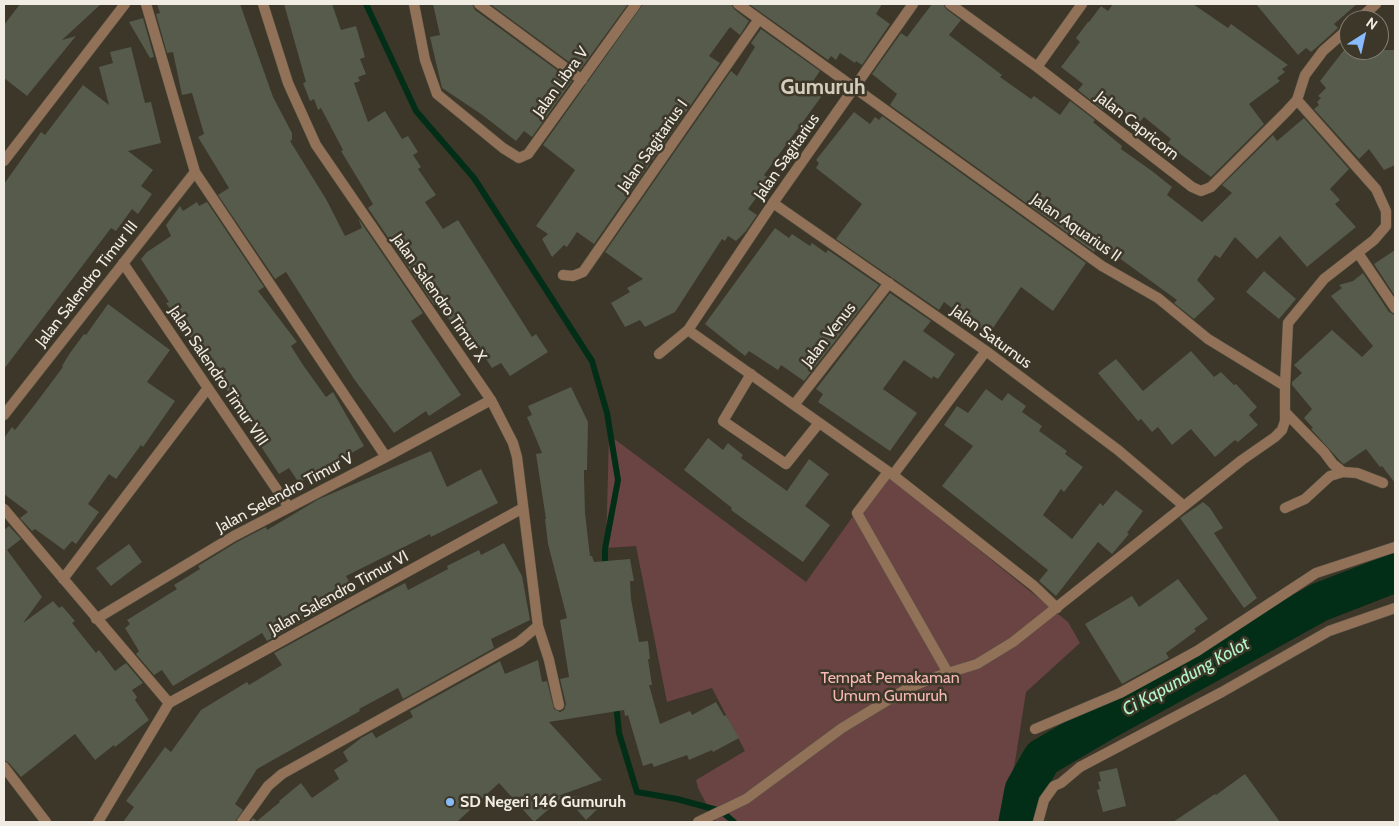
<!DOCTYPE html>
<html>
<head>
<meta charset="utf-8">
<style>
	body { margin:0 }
	#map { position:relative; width:1399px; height:826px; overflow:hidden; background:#3c3728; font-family:Cabin,sans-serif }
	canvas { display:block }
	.frame { position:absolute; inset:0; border:5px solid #f0ece3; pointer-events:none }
	.north { position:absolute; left:1339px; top:10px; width:50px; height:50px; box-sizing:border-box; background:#3c3728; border:1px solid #847f73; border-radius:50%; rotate:35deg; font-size:14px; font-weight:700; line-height:20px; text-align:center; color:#f0ece3 }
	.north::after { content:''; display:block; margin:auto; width:18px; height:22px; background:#88bafc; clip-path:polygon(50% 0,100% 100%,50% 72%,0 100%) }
</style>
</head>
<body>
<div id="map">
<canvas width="1399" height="826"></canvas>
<div class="frame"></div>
<div class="north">N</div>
</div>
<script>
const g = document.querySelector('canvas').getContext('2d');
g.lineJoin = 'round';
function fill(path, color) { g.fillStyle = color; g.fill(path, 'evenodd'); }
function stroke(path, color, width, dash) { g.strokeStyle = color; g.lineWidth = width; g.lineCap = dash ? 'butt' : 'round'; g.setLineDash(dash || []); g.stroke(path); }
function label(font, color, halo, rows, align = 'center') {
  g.font = font + ' Cabin,sans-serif'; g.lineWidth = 5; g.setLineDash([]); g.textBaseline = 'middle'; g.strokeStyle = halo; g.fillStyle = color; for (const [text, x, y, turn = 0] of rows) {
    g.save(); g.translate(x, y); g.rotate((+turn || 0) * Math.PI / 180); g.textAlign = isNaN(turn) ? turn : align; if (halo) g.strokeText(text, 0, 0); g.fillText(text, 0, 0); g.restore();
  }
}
fill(new Path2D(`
	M609,435L806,582L884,473L1068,622L1080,643L1026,692L1015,762L1001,822H716L698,788L696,780L745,751L712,688L667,702L636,546L606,548Z`), '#6a4442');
stroke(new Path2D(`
	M366,4L416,111L474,178L592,361L607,413L618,480L605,549V568
	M616,703L619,733L637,792L677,799L721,811L734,822`), '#022e18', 6);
stroke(new Path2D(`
	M1018,822L1024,790L1042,758L1103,722L1320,602L1395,573`), '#022e18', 39);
fill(new Path2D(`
	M20,4H101L62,40L76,36L27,96L4,78V25Z
	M157,4H240L273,97L292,133V140L290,141L326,199L345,236L362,228L358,218L423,313L411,321L461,395L429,416L426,411L394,433L354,379L286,272L275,279L218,195L229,188L198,137L204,134L192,93L182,95L173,52L167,53L156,14L160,13Z
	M284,4H332L341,30L356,26L365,57L360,59L366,74L358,77L360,81L354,83L368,122L385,111L402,139L408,136L418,152L413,155L421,167L418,169L436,195L425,202L443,229L458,220L532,337L536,334L548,352L510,376L501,363L492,368L473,339L465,345L438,302L434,305L368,208L373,204L341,151L343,150L321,108L318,110L314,99L310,101L303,83L306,82Z
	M433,4H472L475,10L572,81L532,137L524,131L516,141L481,114L442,88L430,37L440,35Z
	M490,4H628L580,70Z
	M643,4H731L734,9L749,21L740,35L730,27L709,56L720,63L594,244L577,232L567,247L564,245L552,257L542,239L548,234L536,226L575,170L543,145Z
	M749,4H882L876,14L890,24L862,65L856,61L855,63L840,53L836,60L831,56L828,60Z
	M932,4H943L946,9L961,20L949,35L1002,75L1000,77L1031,99L1034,96L1060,115L1070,101L1095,120L1093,122L1122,146L1121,149L1152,171L1172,187L1167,195L1202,222L1232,193L1222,185L1273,135L1277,141L1304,118L1349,169L1330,189L1340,200L1335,204L1356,227L1307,267L1280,236L1257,259L1235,237L1220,258L1215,255L1197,280L1215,299L1194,319L1174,303L1177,300L1100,244L1094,252L890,105L897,94L872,74L901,33L907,37Z
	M1113,4H1193L1228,28L1231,24L1288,65L1282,69L1285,72L1277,78L1280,81L1249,104L1264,124L1211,177L1167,144L1171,139L1144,117L1139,123L1110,101L1103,110L1078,90L1083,84L1061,67L1080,42L1076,38L1088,22H1089L1101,6L1108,11Z
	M1256,4H1357L1334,24L1338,28L1317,47L1311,52L1306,48L1298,55Z
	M143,18L154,57L150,58L129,22Z
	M761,29L820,71L811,84L824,93L764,175L770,179L748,209L757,215L746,231L736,241L728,236L725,241L722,239L675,312L645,327L640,320L625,327L611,303L630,292L627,288L643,279L605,252L731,71L737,76L755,47L751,43Z
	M131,47L145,103L151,102L161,143L128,151L153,170L141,186L152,194L138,214L132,209L116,231L111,228L4,369V184L41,132L45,135L83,85L109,105L99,67L113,63L110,52Z
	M1344,50H1395V165L1384,170L1369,149L1359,159L1314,109L1319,105L1317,102L1321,98L1318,96L1326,88L1320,81Z
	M854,112L870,124L875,117L879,120L882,116L1086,263L1053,311L1021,287L993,328L990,326L986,332L961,313L960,314L944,302L939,310L836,239L862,204L816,168L819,163L816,160Z
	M197,202L199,206L207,202L264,287L258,291L297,342L291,346L303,365L326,397L333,392L364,446L299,483L289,468L279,474L249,428L252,426L166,303L169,302L141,259L147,252L171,236L166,225L180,206L183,211Z
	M775,228L789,238L792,234L810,246L812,243L826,253L828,250L879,285L804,381L781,365L778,370L749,351L745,356L705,324Z
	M1395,250V296L1374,264Z
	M1264,271L1296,299L1279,319L1246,292Z
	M1363,273L1389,312L1395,315V483L1382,466L1380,467L1366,449L1344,464L1342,463L1311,429L1313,428L1304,418L1312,409L1292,385V382L1302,373L1294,365L1332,330L1362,357L1373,346L1331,296L1342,288L1339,285L1353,281Z
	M890,293L931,321L923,331L955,354L938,379L933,376L932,379L904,360L883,389L917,413L890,451L818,402L823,394L816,389Z
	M108,304L170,350L147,382L175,401L143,447L141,445L116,479L109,474L88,504L99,512L76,544L72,541L64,550L35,529L32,531L20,518L28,512L4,494V438L12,427L15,430L39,399L63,367L62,366L70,353L84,334L86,335Z
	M1191,351L1214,377L1221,372L1234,385L1236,384L1257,407L1249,415L1258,425L1238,442L1235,440L1215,457L1191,429L1172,445L1158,427L1152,432L1141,419L1138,421L1098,373L1116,359L1143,391Z
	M571,387L588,422L587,470H584V476L585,513L590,556H592L594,562L630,559L634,581H630L631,599L639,642L648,641L650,659H648L652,685H649L660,724L690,711L692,715L716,702L724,716L726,715L739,738L713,752L712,750L689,760L687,755L654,767L652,763L643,766L628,715L625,716L624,710L549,722L602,780L558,796H564L534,822L499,783L457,822H250L253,818L257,821L280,802L279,801L301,783L312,798L339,779L334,770L348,761L343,752L361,738L372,732L376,738L413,717L410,711L500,661L505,674L538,660L542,682L547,681L554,709L560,712L564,710L566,704L560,679L569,677L560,620L567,618L548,544L545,519H546L536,454L542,453L527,417L532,415L528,406Z
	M986,389L1002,401L1008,393L1026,406L1022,412L1042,426L1039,431L1067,451L1065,454L1083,467L1064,492L1061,489L1043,515L1072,539L1100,503L1103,506L1116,490L1143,511L1127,533L1129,534L1112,554L1098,542L1056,596L1039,581L1048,570L942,486L973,446L944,425L957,406L968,413Z
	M708,438L723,450L728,443L743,455L741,458L787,491L809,459L829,474L805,506L830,525L803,562L731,510L732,508L684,470Z
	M431,451L447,487L481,469L498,503L431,537L430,534L346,576L355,592L267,641L262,633L173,686L162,670L154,675L136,654L139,651L125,628L130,624L127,620L177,589L174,585L200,569L198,566L237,542L266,527L267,530L319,499Z
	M1203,502L1210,508L1223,528L1214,533L1257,598L1244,608L1180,518Z
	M9,526L21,539L7,550L42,597L23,623L53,601L59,608L62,606L75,621L72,623L96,653L99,650L115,671L126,663L143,683L132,690L137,697L135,700L149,720L115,747L114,745L95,760L75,734L21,777L9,763L4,760V530Z
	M504,543L522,576L530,620L491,639L494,648L403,699L398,688L359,709L360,711L257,769L235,804L243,810L235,822H123L134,807L126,801L165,747L171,752L201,710L247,682L249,685L282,665L274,653L362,605L405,583L408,590L448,569L447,566L479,550L481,555Z
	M129,544L142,562L111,586L96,568Z
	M1178,579L1208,619L1194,629L1196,631L1166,653L1169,658L1122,684L1085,624L1132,596L1139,607Z
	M1117,768L1126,806L1103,812L1097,790L1100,789L1098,782L1101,781L1099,772Z
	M1245,774L1280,822H1173L1215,794L1216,795Z
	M565,796L609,798L586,820Z`), '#565b4b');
const lane = new Path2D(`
	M751,374L723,421L786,464L819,423`);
const street = new Path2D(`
	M146,4L195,172L386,457
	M263,4L288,83L316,145L491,400L513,443L517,457L538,626L549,660L559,705
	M414,4L425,60L437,94L503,148L519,158L528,154L636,4
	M479,4L582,80
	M738,4L1102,266L1158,298L1208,339L1285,386
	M950,4L1037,67L1192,187L1201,191L1211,187L1286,112L1297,100L1305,75L1323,51L1349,28
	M1358,20L1376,4
	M1037,67L1082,4
	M4,161L125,4
	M773,203L986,351L1118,450L1184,506
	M1358,253L1395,308
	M123,263L288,506
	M563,275L573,276L583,272L759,19
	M688,330L893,475L1034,586L1057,608
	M659,354L688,330L773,203L913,4
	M794,405L889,283
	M1285,412L1324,452L1333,464L1343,472L1357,473L1383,483
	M4,415L195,172
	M888,472L857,513L948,673
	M893,475L986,351
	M1285,508L1305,499L1330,476L1343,472
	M4,509L169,703L98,822
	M63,579L208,388
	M96,619L234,536L386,457L491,400
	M169,703L523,508
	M1035,729L1120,693L1197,651L1316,573L1395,547
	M4,767L46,822
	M242,822L268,786L282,774L519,642L538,626
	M698,822L746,799L842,728L908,688L938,676L977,664L1013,642L1242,460L1275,437L1282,430L1285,421V386L1288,323L1324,279L1374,240L1386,226V211L1376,189L1297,100
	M1038,822L1044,800L1054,786L1061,783L1080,767L1222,692L1329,631L1395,608`);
stroke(lane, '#595446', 11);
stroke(street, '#595446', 11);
stroke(lane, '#927159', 10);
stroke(street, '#927159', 10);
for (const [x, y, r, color] of [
	[450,802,5,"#88bafc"]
]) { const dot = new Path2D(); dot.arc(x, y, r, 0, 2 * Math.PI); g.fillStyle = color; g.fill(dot); stroke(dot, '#3c3728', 2); }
label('16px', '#f0ece3', '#3c3728', [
	["Jalan Libra V",561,82,-54],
	["Jalan Capricorn",1137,126,38],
	["Jalan Sagitarius I",653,146,-55],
	["Jalan Sagitarius",787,157,-55],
	["Jalan Aquarius II",1076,228,35],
	["Jalan Salendro Timur III",87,284,-52],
	["Jalan Salendro Timur X",439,298,55],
	["Jalan Venus",829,335,-52],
	["Jalan Saturnus",991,337,36],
	["Jalan Salendro Timur VIII",218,376,56],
	["Jalan Selendro Timur V",285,493,-28],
	["Jalan Salendro Timur VI",339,593,-29]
]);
label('16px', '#f8b9b5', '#3c3728', [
	["Tempat Pemakaman",890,678],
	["Umum Gumuruh",890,696]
]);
label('bold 16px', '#f0ece3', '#3c3728', [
	["SD Negeri 146 Gumuruh",460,802]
], 'left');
label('italic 18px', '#b1f5c9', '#3c3728', [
	["Ci Kapundung Kolot",1186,677,-29]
]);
label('bold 21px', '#d4cdbb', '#3c3728', [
	["Gumuruh",823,88]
]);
</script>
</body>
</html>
